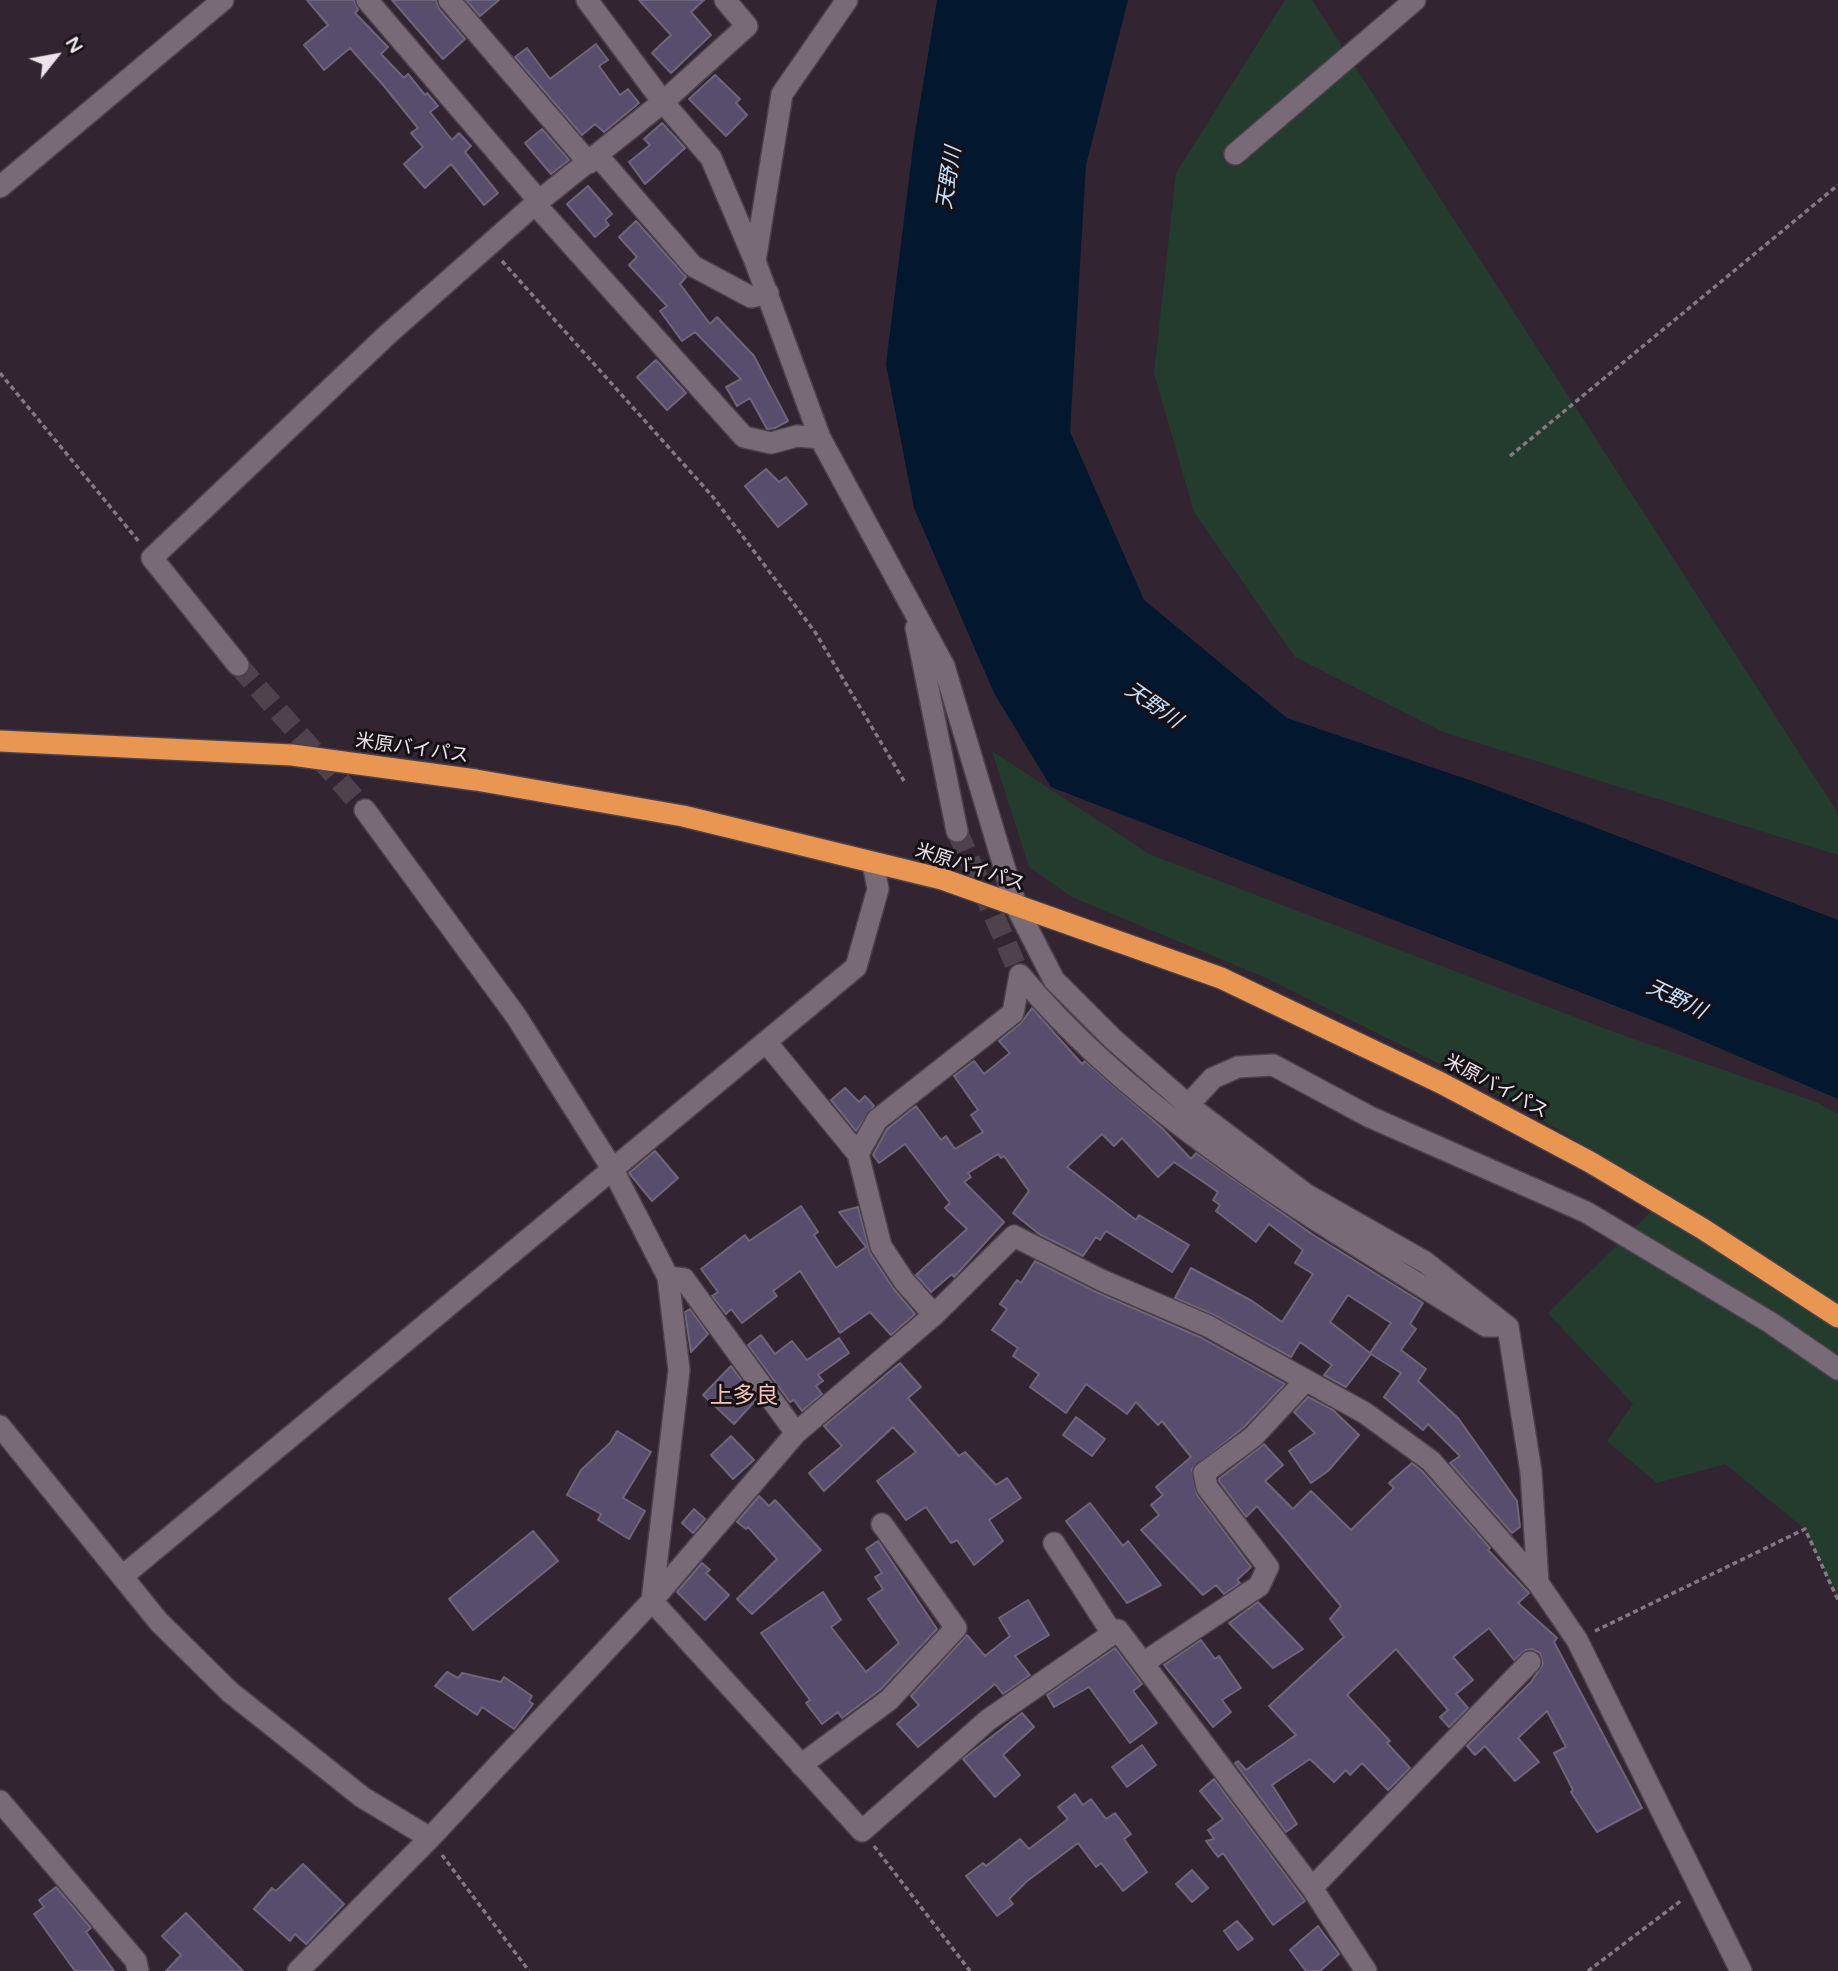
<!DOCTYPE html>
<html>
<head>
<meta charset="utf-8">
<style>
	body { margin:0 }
	#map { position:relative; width:1838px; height:1971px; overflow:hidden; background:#322531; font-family:"Varela Round",sans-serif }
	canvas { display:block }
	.north { position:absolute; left:21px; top:21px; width:70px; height:70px; -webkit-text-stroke:5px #161116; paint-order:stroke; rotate:59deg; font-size:19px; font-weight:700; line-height:28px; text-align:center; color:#ece3eb }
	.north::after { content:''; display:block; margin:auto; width:24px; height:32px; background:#ece3eb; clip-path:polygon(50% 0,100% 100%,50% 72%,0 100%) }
</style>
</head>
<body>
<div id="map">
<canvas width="1838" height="1971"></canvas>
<div class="north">N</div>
</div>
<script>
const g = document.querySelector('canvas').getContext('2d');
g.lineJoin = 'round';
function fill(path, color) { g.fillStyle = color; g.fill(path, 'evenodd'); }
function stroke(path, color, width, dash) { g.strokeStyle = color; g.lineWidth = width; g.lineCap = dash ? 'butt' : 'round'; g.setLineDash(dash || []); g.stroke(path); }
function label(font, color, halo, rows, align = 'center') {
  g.font = font + ' "Varela Round","Noto Sans JP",sans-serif'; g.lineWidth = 6; g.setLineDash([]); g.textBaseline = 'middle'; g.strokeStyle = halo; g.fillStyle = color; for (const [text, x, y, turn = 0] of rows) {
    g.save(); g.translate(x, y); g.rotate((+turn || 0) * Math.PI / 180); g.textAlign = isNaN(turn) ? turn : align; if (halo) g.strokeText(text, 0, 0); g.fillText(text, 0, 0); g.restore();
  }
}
fill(new Path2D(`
	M1285,0H1312L1838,813V855L1443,732L1295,657L1194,512L1154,373L1176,173Z
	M992,751L1149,854L1611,1031L1816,1102L1838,1114V1600L1805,1529L1725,1464L1657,1483L1607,1441L1633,1404L1548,1313L1667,1196L1496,1092L1268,979L1072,897L1029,867Z`), '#243c2d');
fill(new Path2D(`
	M937,0H1128L1086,165L1070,432L1144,600L1287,718L1481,784L1838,920V1099L1670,1027L1051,787L994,693L914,508L886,364L914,139Z`), '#03172f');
const building = new Path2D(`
	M307,0H354L358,10L355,13L388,47L381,54L404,78L408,74L425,95L427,93L438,106L430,112L452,140L459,133L471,146L465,152L498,193L484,205L451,164L425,188L404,164L423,147L411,133L418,128L384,86L350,48L324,70L304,45L328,25Z
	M392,0H436L439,9L465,39L443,59Z
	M466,0H499L480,16Z
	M639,0H704L691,12L711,35L671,73L652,53L671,35Z
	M596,44L608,60L599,66L620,95L628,89L639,103L604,132L595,124L582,135L515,57L527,48L550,79Z
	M715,75L740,99L736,103L747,115L726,136L689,99Z
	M662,123L685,148L645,184L629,162L650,145L644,139Z
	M542,129L569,160L551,174L525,143Z
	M588,186L612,214L605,220L609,225L595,237L567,204Z
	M636,221L686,277L680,284L710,324L717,317L754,356L788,421L775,428L767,429L750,398L737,406L726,387L741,379L695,332L682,341L660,311L667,306L629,265L637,257L619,237Z
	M656,360L686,393L667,410L637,377Z
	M766,469L779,482L786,477L807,504L778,527L745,486Z
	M1032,1008L1082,1064L1085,1061L1163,1129L1191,1159L1196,1153L1312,1234L1423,1303L1410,1324L1416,1329L1401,1350L1426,1369L1418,1381L1458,1418L1517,1501L1520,1527L1512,1533L1450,1463L1460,1456L1428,1424L1423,1430L1384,1397L1401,1373L1371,1354L1346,1387L1324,1375L1332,1365L1300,1342L1291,1357L1214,1315L1175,1298L1191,1268L1252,1301L1282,1322L1313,1274L1295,1263L1303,1250L1269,1224L1256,1242L1216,1211L1220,1205L1213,1200L1218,1192L1174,1162L1158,1177L1122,1138L1114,1146L1102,1134L1067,1167L1136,1220L1139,1215L1189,1245L1172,1272L1106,1231L1100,1240L1096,1237L1083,1256L1039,1234L1013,1213L1029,1191L1004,1156L1001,1158L998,1154L968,1173L971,1177L964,1182L1004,1222L954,1277L952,1274L931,1292L916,1275L967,1229L945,1208L950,1203L905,1144L879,1163L873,1155L887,1129L916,1106L941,1140L946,1136L955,1149L983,1132L971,1115L978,1110L954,1076L974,1061L984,1074L1010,1053L999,1041L1021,1023ZM1348,1295L1391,1323L1370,1353L1330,1322Z
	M845,1088L859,1102L865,1096L874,1106L856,1131L831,1100Z
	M655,1151L678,1178L652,1201L629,1173Z
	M801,1206L818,1232L814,1235L836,1268L866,1247L839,1212L858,1207L870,1253L893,1288L915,1314L891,1335L870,1312L840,1333L800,1271L773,1291L777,1296L742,1323L731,1309L726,1314L712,1296L718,1292L701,1269L745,1235L749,1241Z
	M1035,1261L1096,1292L1202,1338L1285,1384L1244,1427L1192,1469L1197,1495L1251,1567L1237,1580L1240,1583L1224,1594L1216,1585L1203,1595L1141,1530L1159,1515L1151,1505L1163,1495L1156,1487L1191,1457L1162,1421L1158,1425L1136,1402L1127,1414L1086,1384L1066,1413L1030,1387L1039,1374L1013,1356L1018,1348L992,1330L1007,1309L1000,1304L1017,1280L1021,1283Z
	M690,1309L708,1334L691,1352L685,1312Z
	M761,1335L775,1354L792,1341L807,1360L839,1338L849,1353L818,1375L823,1381L816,1386L822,1394L802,1411L794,1400L790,1402L748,1345Z
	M900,1363L921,1387L908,1398L959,1456L965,1452L996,1485L1007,1478L1021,1498L989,1520L1003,1541L974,1565L957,1540L951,1543L926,1507L906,1520L877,1481L916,1452L893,1427L824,1491L809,1473L842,1446L824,1426Z
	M731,1366L756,1400L734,1424L703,1395Z
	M1308,1397L1333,1410L1359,1435L1328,1471L1311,1483L1289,1451L1315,1433L1294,1412Z
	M1076,1417L1105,1439L1092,1456L1063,1435Z
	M617,1431L651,1452L623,1498L645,1511L629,1539L598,1520L601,1514L567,1495L581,1470L610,1443Z
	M731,1436L754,1460L733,1479L711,1455Z
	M1264,1444L1283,1465L1265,1481L1293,1509L1311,1491L1351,1530L1394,1488L1389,1483L1412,1463L1422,1471L1490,1548L1488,1550L1529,1593L1518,1603L1557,1638L1554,1642L1642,1808L1597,1832L1571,1792L1573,1790L1554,1753L1566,1747L1547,1711L1518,1738L1539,1762L1515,1781L1485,1746L1475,1755L1467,1746L1531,1682L1543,1664L1540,1653L1532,1649L1526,1650L1514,1660L1489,1628L1453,1657L1473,1680L1456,1694L1468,1708L1449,1727L1440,1717L1448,1710L1396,1649L1347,1695L1390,1741L1387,1743L1410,1768L1388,1790L1362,1763L1350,1775L1346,1770L1334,1782L1310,1759L1272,1785L1297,1824L1286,1832L1235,1763L1238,1761L1246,1770L1296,1735L1269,1706L1344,1637L1330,1619L1341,1606L1257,1506L1246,1517L1219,1481V1479Z
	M759,1496L769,1506L775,1500L821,1550L752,1614L737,1599L777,1559L748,1527L746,1529L737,1522Z
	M1090,1503L1123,1546L1128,1541L1161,1585L1127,1603L1066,1521Z
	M694,1509L705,1519L693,1533L682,1523Z
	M533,1531L558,1561L473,1630L449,1599Z
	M878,1541L937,1629L880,1690L842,1718L838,1712L822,1724L806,1703L810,1700L761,1633L823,1592L841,1620L831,1627L866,1672L899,1643L868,1599L883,1589L875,1577L882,1573L866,1549Z
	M702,1563L710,1570L706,1573L729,1595L705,1620L677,1592Z
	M1028,1600L1049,1635L1015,1656L1030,1675L1003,1694L995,1684L918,1747L897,1724L919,1705L911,1696L967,1635L985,1656L1010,1636L999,1618Z
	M1258,1602L1303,1649L1273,1668L1229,1623Z
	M1201,1640L1215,1659L1219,1656L1241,1688L1222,1700L1231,1712L1213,1727L1164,1665Z
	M1115,1648L1142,1684L1133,1691L1157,1723L1130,1743L1089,1687L1054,1707L1047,1695Z
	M447,1672L458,1678L462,1673L501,1682L504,1677L532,1696L529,1701L533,1704L514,1729L482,1707L477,1715L435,1686Z
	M1022,1713L1034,1727L1003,1755L1020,1775L995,1797L963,1759Z
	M1142,1745L1156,1765L1127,1787L1112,1767Z
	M1214,1779L1305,1901L1273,1925L1223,1853L1218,1857L1206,1841L1214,1839L1208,1830L1223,1819L1200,1791Z
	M1075,1794L1083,1805L1091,1799L1106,1819L1115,1813L1131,1834L1124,1839L1147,1872L1123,1891L1101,1863L1096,1867L1078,1843L1026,1882L1009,1899L1013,1904L997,1916L966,1876L983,1863L986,1866L1020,1839L1029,1849L1068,1819L1058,1807Z
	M303,1864L344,1904L306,1944L295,1934L290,1941L254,1909L272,1888L276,1891Z
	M1192,1870L1208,1888L1192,1902L1176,1884Z
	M56,1887L91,1928L86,1932L114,1971H75L34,1914L44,1907L39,1900Z
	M186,1913L216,1944L243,1971H166L181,1955L162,1936Z
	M1237,1921L1253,1939L1238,1950L1224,1931Z
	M1318,1926L1339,1954L1320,1971H1306L1290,1950Z`);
fill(building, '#594d6e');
stroke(building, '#6c6678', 2);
stroke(new Path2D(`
	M238,665L365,810
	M957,831L1020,975`), '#4e424d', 21, [21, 10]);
const minor = new Path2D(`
	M367,0L539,201
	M449,0L589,163
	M587,0L663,102L711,158L755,261
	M847,0L782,94L755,261L820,438L944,666L1016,906L1054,980L1113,1039L1188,1105L1307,1195L1425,1262L1508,1327L1531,1472L1538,1583
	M1235,154L1415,0
	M598,156L693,266L751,297L768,293
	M0,187L223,0
	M535,204L744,437L771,443L797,436L820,438
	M916,628L957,831
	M238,665L152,558L387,335L535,204L663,102L747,26L725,0
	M365,810L516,1016L613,1170L668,1277L679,1370L652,1601L862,1831L988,1720L1118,1630L1312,1888L1366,1971
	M1020,975C1144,1124 1324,1224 1486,1326H1496
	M766,1042L858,1154L881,1246L904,1281L934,1315
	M1188,1105L1213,1078L1238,1067L1273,1065L1370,1117L1586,1212L1771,1323L1838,1369
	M858,1154L877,1120L1013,1013L1020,975
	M668,1277L684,1279L796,1433
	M0,1426L159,1622L230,1692L362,1797L430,1838
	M1054,1543L1112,1633
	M124,1575L856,967L878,889L873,863
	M1143,1663L1259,1586L1268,1567L1207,1487L1204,1473L1253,1437L1306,1380
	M801,1765L889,1700L956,1628L882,1524
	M0,1801L136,1961L138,1971
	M1312,1888L1530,1662
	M298,1971L430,1838L652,1601L796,1433L934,1315L1014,1236L1101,1280L1208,1326L1365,1413L1431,1461L1538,1583L1577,1640L1741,1971`);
const highway = new Path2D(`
	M0,741L292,755L476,780L683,816L942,879L1221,978L1441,1083L1590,1162L1703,1229L1838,1317`);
stroke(minor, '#4c414b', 24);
stroke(highway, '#4c414b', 24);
stroke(new Path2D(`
	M502,261L713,497L815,632L904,781
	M0,373L140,543
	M1510,456L1838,185
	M1595,1631L1805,1529L1838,1600
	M874,1846L970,1971
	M442,1855L529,1971
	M1588,1971L1682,1900`), '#847983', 3.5, [5, 3.5]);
stroke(minor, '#796a78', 21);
stroke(highway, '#e89652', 21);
label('19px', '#ece3eb', '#161116', [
	["米原バイパス",412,749,8],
	["米原バイパス",970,868,18],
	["米原バイパス",1496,1087,28]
]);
label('italic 21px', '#c6e0ff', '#161116', [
	["天野川",950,178,-81],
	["天野川",1153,706,35],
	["天野川",1676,1000,26]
]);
label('23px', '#f6c5b5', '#161116', [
	["上多良",744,1397]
]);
</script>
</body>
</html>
